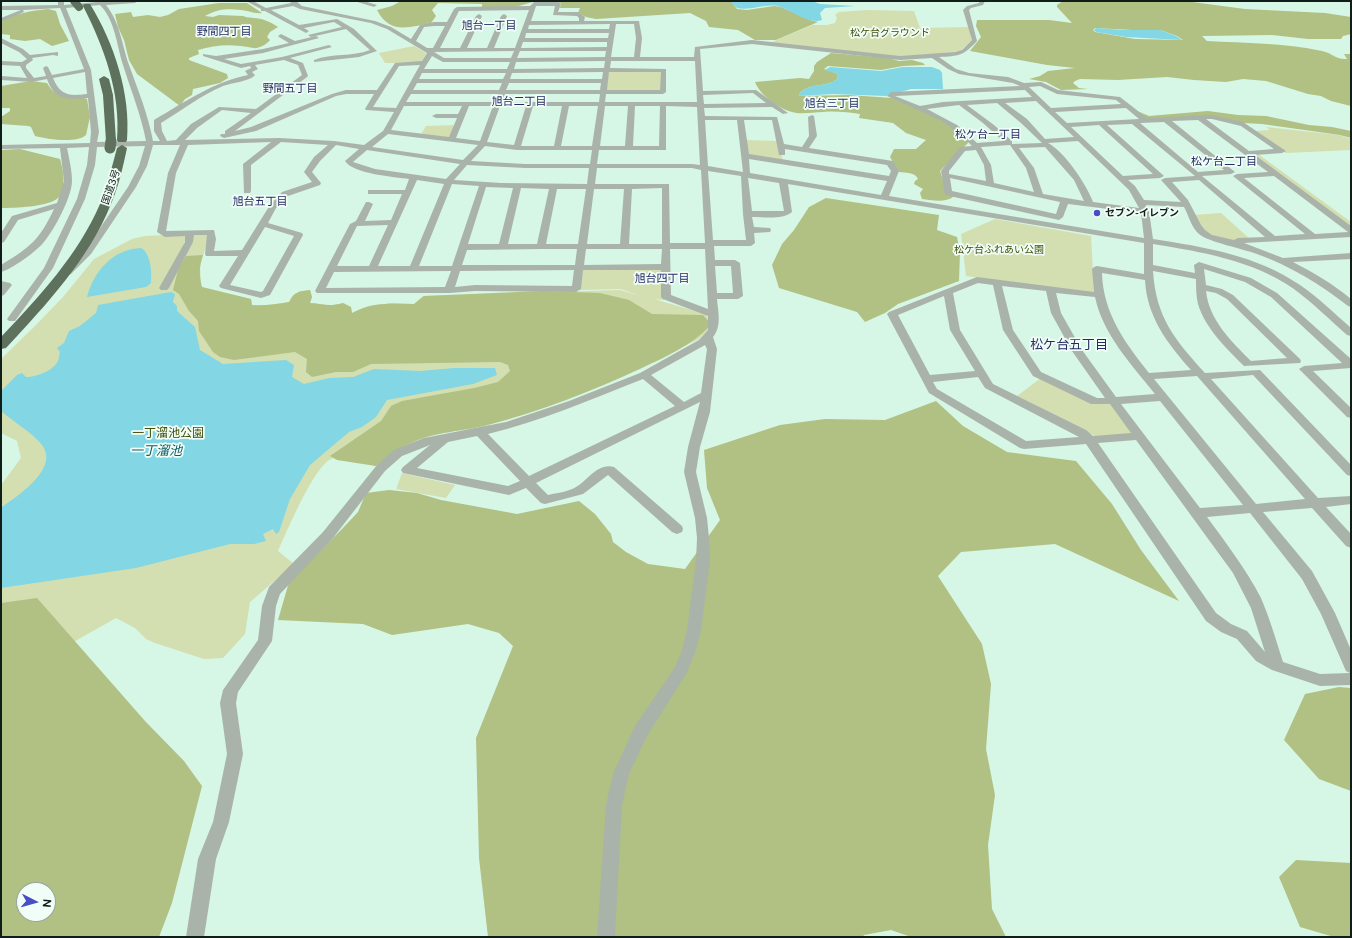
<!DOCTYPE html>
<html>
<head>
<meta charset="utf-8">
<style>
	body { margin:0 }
	#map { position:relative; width:1352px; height:938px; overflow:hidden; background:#d6f6e6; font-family:"Public Sans",sans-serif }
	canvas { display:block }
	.frame { position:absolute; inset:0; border:2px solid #111d18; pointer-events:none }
	.north { position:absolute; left:16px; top:882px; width:40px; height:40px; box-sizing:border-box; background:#f1fef8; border:1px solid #97a49e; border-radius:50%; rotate:96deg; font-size:11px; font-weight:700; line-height:16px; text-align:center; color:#111d18 }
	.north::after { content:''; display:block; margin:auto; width:14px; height:18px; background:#484ec4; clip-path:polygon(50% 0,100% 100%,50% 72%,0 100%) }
</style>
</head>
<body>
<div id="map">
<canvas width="1352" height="938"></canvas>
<div class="frame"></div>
<div class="north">N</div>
</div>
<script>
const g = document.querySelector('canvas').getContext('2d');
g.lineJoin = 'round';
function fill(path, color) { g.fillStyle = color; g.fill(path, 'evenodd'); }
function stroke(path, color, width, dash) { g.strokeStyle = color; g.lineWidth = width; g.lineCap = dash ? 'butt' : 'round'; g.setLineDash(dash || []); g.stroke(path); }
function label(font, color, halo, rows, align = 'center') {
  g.font = font + ' "Public Sans","Noto Sans JP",sans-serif'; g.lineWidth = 3.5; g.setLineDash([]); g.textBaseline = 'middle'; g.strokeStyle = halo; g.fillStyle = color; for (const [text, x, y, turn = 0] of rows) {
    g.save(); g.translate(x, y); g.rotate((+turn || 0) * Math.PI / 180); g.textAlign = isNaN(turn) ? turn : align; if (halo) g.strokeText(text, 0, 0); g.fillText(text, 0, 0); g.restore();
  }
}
fill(new Path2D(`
	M867,10L914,11L920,28L969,27L972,40L960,51L905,58L770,43L812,25H827L835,23L837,18L835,15L839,12Z
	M414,46L426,53L421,63H385L379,53Z
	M661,71V91H606L609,72Z
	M454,125L450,139L420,136L426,126Z
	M1266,127L1339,135L1351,139V150L1286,153L1255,131L1270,130Z
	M745,140L778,141L783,161L747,156Z
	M1251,154H1258L1351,222V229Z
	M1221,213L1251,240L1233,241L1207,235L1194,215Z
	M995,219L1091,236L1094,293L966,276L961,234Z
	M193,233H210L200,266L201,287L251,299L252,305C264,306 277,304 289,302C294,292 299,291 310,290L312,297L310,303C325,304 328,307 343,303L351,307L352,313C371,302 393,303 414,304L423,296L620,290L640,296L621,289L577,290L580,268L664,269V300L654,299L705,314L709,319L708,330L699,339L634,371L422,439L393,452L376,466C368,464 339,457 334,458C316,460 286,534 278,551L294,564L250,602L245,634L223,658L204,659L155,643L146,639L135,628L116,618L54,653L1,655V485L21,458L17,441L1,433V359L36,325L63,297L94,259L132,239L145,236L185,234L187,235L183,246Z
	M1041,378L1095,404H1112L1134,434L1095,436L1017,396Z
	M402,473L455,485L446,498L396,489Z`), '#d3dfb0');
fill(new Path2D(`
	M401,1H731L737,9L747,10L774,6L781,7L810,20L818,22L776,40H755L738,30L709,27L706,21L690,13L596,19L586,17L578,13L580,8H560L561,3L533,2L515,7H482V4L438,3L432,10L436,16L431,23C409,27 390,35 377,10L392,6Z
	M1063,1H1185L1245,9L1325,13L1351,17V34L1343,36L1341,39H1308L1272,35L1202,36L1207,41C1245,43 1284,43 1322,51C1333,53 1335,60 1347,59L1344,54H1351V106L1331,101L1321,96L1308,94L1266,81L1243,79L1226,82L1194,80L1167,77L1118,80L1080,79L1075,81L1073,83L1079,88L1088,89L1061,90L1046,82L1029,79L1040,76L1048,71L1075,68L1047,65L970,51L981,37L976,26L977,20H1049L1072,23L1057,7V5ZM1095,28L1132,30H1160L1177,36L1183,40L1135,39L1095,32L1093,30Z
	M219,3H247L262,13C256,14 253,12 247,11C232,8 218,8 205,16L213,17L219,15L243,16C247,18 249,17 253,18C262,18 271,22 278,27L270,32L267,37L270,40C267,44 259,49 253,48C234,44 217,44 198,50L199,54L189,58V60L227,74L228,78L220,83L193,89L192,95L185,99L180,106L137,74L129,60L124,40L118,27L115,14L131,12L133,17L148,15L160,17L168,15L179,9Z
	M48,9L56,11L60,24L69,41L52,46L40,39L25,41L10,39V35L1,34V22C14,13 32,11 48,9Z
	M831,53L888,58L899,61L912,60L923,63L925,65L903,66L881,70L828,66L824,69L838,74L837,79C827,88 810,82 800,93L799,96L849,95L892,98L936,115L968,140V143L940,171L944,183L953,197C946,203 930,200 922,199L920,193L923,189L914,184L915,181L918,179C915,172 906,173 899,172L890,157L894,149H916L926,140L906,133L893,123L859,118L860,114C848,112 835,111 823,112C815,112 805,114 797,113C782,111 761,97 755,82L800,78L809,79L814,71V66L817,62Z
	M31,81L47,83C58,102 70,93 87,99L90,117L86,135C76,144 47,139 35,136L31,127L28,126L1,124V117L10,111V108H1V86Z
	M1137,111L1149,116L1208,111L1238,115L1266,116L1309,125L1332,127L1351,131V138L1340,135L1262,124L1244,123L1213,116L1147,119Z
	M20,149L60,159C63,169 67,189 58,198C49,207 14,208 1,208V150Z
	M826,198L939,215L937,230L957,237L960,252L959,281L898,304L885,313L865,322L857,312L779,288L772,265L782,244L794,230L809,207Z
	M203,255C199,267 199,275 202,287L251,299L252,305C264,306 277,304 289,302C294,292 299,291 310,290L312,297L310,303C325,304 328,307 343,303L351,307L352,313C372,302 392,303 414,304L424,296L542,291L600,293L629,300L652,314L703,315L709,322V327C690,346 665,357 642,368C592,391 541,411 488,425C463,432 435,431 411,443C398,449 387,457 376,466L337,460L330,456L381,421L391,406L402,401L474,388L498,382L510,371L508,365L500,362L371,364L353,372H336L312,377L306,372L307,359L295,352L234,360L220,357L213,352L199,331L198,321L189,311L179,294L173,290L178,270L186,256Z
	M936,401L963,426L1007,452L1076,461L1112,504L1141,550L1179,601L1055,544L961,552L938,576L982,644L991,684L986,749L995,795L988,845L992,909L1006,937H956L953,936L911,937L891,930L864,935L863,937H488L479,858L476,738L513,646L499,633L468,624L392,635L363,624L278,620L289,582L342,529L358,512L366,493L389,490L417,493L441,500L517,514L579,501L595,514L611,534L613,542L626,552L648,564L685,569L720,520L707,488L704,450L780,425L825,419L885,420Z
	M37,598L145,721L184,761L202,786L172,903L159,937H1V603ZM24,890H48V914H24Z
	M1339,687L1351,688V791L1319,779L1284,740L1305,694Z
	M1296,860L1351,863V937H1334L1300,927L1279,877Z`), '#b1c083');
fill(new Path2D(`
	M812,1L820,4L855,6L825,8L820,13L822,20C810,25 792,11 781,7C768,2 752,11 737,8L731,2Z
	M1096,28L1123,30H1160L1176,36L1182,40L1126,37L1096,32L1094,30Z
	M830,67L881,71L903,67H932L940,70L942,73L943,89H911L886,96L833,94L799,96L800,93C810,82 827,88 837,79L838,74L825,70Z
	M141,248C151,253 152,273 151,283L146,287L87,297C94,271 113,249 141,248Z
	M171,292L175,294L173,302L177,306V311L195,327L200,350L223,364L286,360L294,365L292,377L304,384L329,378L353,377L374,369L420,371L454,368H495L497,375L473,384L387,400L376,417L362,427L349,432L310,465L290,499L279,532L276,534L273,529L263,534L266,541L254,544H230L136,568L1,588V508C17,496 60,469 42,445C33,433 12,421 1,411V391L17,375L22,373L26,377C36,377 53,371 58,361C59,359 59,355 60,352L57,348L64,343L69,331L80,326L96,313L98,305Z`), '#83d6e3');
fill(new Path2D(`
	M58,1H64V5L97,2L96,1H138L135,3L106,5C120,22 122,45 129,65C138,90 148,114 153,141H160L154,131V120C185,102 213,82 248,75L245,71L251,68L250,66L241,68L203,56V54L216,56L263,49L289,43L279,37L278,36L281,34L295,41L316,36L319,38L263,53L224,59L241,64L282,57L329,45L332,47L290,58L303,63L308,76L307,77L235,131L251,127L332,94L346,90H377L395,63L422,61L427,53L387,29L371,23L300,9L293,6L271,10L299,25L337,19L354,29L377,51L359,57L314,62V60C332,53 352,57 370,50L346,29L311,37L308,35L342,27L334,22L304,28L309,31L306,33L265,11H261V9L246,1H253L266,8L291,3L290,1H296L302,6L375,21L391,27L411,39L420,25L434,22H447L454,9L457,7L530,6L534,2H558L561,4L558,12H578L585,17L584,21H639L642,38L640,57H694L695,47L752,40L900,56L955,52L962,50L972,40L963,10L967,6L979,3V1H985L983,5L971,8L969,10L977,41C963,56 959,56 939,57L956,69L969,73L1008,77L1024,83L1041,82L1058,90L1120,97L1147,118L1212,115L1243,122L1286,151L1282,153L1255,155L1351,226V237L1244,243L1283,258L1351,253V259L1293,262C1314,273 1333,284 1351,299V307L1348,306C1320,284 1290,266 1257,254C1244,249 1208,242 1199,234C1191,227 1189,216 1184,207L1146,205L1149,211L1153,239C1204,247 1256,255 1300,285C1318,297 1334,313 1351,328V336L1347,335C1330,320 1313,303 1294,289C1252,260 1202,252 1153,244V265L1195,273L1194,265L1199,262L1251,278L1277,293L1351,359V368L1313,371L1351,408V418L1347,417L1299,369L1304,366L1342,363L1271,297L1245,282L1204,269L1206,285L1222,289L1233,295L1300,359L1301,361L1300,363L1244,366C1227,349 1205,328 1198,304C1196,296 1196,287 1196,279L1153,271C1156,318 1175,340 1205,373L1260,370L1351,465V476L1347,475L1253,375L1211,379L1318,498L1351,496V504L1326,507L1351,534V548L1346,546L1312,508L1263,512L1312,571L1335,613L1351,650V685L1320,686L1272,670L1256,661L1237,639L1221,632L1206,621L1086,444L1024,449L1020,448L929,393L887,314L889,312L977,277L1094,292L1092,269L1094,267L1097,266L1144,274V243L788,184L792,212C783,220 764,217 752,217L754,227L770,228L771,230L770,232L754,233L755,243L751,246H714L715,260H735L740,263L743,296L738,299H717C718,312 722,326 713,337L717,349L710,412L700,447L696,472L707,518L709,538L710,561L701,630L695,653L686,674L647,736L629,774L622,805L615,937H597L606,805L613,774L635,726L675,667L681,653L687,630L696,561L697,538L695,518L684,472L688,447L700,402L536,483L548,495C556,493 568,492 576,487C588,480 598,462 614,467L682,526L683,529L682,532L677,534L672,532L608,475L583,494L545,504L541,503L526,488L509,495L403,473L401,470L403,467L430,445L402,456L385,471L333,538L280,594L276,606L272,641L238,692L236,703L243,754L229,822L216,859L204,937H186L198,859L213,822L227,754L220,703L223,690L258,640L262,606L269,587L323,532L377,465L394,450L424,438L506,422L569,401L640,373L699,340L708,330V316L663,299L661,297V270H583L581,289L576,292L475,291L449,293H317L315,291L350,224L356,221L366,202H369L373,204L365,221L391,220L402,194H368V190H405L409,179C395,177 353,174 345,161L359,149L336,145L320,161L312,172L321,183L320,185L288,196L276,208L268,223L302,233L303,235L270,295L261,298L221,288L219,286L238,256H206L205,254L207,235H194L193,242L169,288L167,290H161L159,288L185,242V236L165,237L157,232L168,173L180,145H153L147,166L136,187L91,254L71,274L68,275L63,272L85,250L128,187L139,166L145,146L97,147L95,165L85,199L53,268L15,321H9L7,319L44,268L77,199L87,165L89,147L67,148C69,158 72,170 72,181C72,197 54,230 44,242C37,251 12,269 1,272V265C30,247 39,241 54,209L18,220L4,242L1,243V233L12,216L57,203L64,181L60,148L1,149V145L90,143L91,132L88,98C68,100 54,100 47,79L32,82L1,80V76L27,78L20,66L1,65V61L22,62L27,59L19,52L1,43V38L23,49L30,55L58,52V56L53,55L32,58L33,60L26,65V68L34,78L46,76L43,68L46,66L48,67L52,75L84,69L61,10L60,8L23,10L24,12L1,22V18L21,10H1V6L58,5ZM100,5C115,20 117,46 123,65C131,91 141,114 146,141L97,142L99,132L91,70L66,8ZM536,6H555L553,15L577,16L579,18V21H531ZM529,10L515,48H494L507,16L504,14L501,16L487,48H467L482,16L479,14L476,16L460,48H440L459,11ZM610,24L609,29H528L529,25ZM616,24H634L636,38L634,57H611ZM434,26H445L433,48H427L416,41L424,27ZM526,33H609L608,38H525ZM523,42H607V47L521,48ZM752,44L900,60L932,58L948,69L959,74L1013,83L1020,86L891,92L887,96L942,121L962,136L972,146L960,147L941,171L945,195L1059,220L1063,217L1068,204L1141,213L1144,238L889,196L899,171L893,161L809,148L817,136L814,116L812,115L808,117L809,136L802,147L784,144L777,117L705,116L704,108L772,107L783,114L788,113L756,90L703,91L700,49ZM514,51L511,58H444L434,52ZM520,51H606L605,57L517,58ZM432,56L443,62H510L507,69H424ZM284,60L298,65L302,75L256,109L219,107L191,124L176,140L167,141L162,131L161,123C181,111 201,95 223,86C231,83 251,81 255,75L252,72L258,69L255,65ZM605,61L604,68L514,69L516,62ZM611,61H695L697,102H605L606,94H663L666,92V69L610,68ZM420,65L396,108L373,107L399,66ZM85,72L87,94C70,96 60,96 53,78ZM603,72L602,79H510L512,73ZM609,72H661L660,90H607ZM422,73H506L503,79H419ZM417,83H502L499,90H413ZM509,83H601L600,90H506ZM1040,86L1057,94L1116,100L1121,104L1051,108L1029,87ZM1025,90L1032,97L943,102L920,106L895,96ZM753,93L766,103L704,104L703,95ZM346,94H374L365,109L366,110L394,112L383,131L364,145L334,141L279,138L185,140L197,128L222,110L251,113L225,131V134H221L220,136L224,138L256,131L336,96ZM411,94H498L495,102H406ZM505,94H600L599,102H502ZM1036,101L1074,137L1045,139L1027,119L1005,103ZM997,103L1021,123L1042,143L1012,144V141L994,125L967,105ZM959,105L983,123L1003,141L977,143L957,125L927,109ZM404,106H462L458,114H436L432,116L436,118H457L449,137L391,130ZM469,106H493L480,141L456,138ZM500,106H526L514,145L487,142ZM533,106H562L554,146H521ZM569,106H598L592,146H561ZM605,106H628L625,146H600ZM635,106H660L659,146H633ZM666,106L697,107L700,165L692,164H597L599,150H666ZM1126,108L1139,119L1067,123L1055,112ZM1206,119H1212L1241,126L1274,149L1249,151ZM705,120H737L743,172L708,166ZM744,120H772L779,155H785V149L887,165L891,171L889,176L749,154ZM1198,120L1268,172L1237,174L1233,176L1305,234L1275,236L1202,176L1231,174L1235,172L1172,121ZM1164,122L1224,170L1198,172L1140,123ZM1132,124L1195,176L1165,178L1161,180L1181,202L1144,200L1135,186L1128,180L1160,178L1164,176L1107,125ZM1099,125L1153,174L1123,176L1071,127ZM388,134L478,145L463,160L372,147ZM1078,141L1129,190L1139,208L1093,202C1087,185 1064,151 1048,143ZM271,142L243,164L244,193H250L251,191V165L281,142L328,145L314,157L304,172L312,182L282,192L270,205L242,250L214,251L216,239L214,230L166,231L176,173L188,145ZM1010,145L1026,168L1034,192L994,183L991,165L981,147ZM485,146L517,150H592L590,164H525L471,161ZM1045,147L1074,180L1084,201L1043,194L1034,168L1019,148ZM367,150L460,164L446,179L375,169L353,162ZM976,150L984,165L986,181L949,174V171L965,151ZM749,159L887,181L881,195L750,173ZM467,165L525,168H589L587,184L501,183L454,180ZM597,168H692L701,170L705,243H670L669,184H595ZM708,171L741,176L743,214L746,240H713ZM1274,176L1348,232L1315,234L1244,178ZM748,178L779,183L784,211H752ZM950,178L1060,202L1056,214L952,191ZM417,180L444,184L410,266H378ZM1199,180L1265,237L1238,238L1234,240L1212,235L1205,230L1201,225L1188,200L1172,182ZM452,184L479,186L452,266H419ZM486,187L513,188L499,244H468ZM521,188L549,189L537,244H508ZM662,188V244H629L632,189ZM557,189H586L578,244H546ZM594,189H624L620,244H587ZM388,225L369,266H337L357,226ZM265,227L294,236L263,291L261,292L230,285ZM542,249H577L575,265H462L467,250ZM586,249H662L661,264L584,265ZM670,249H705L708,309L671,295ZM715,266H731L733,293H717ZM574,270L572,286L475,285L455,287L460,271ZM451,271L445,287L326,288L334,272ZM1102,273L1145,280C1147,317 1167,343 1191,370L1149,373C1125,343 1103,313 1102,273ZM978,283L993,285L1003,330L1033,376L1091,404H1110L1131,433L1093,436L1086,430L993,384L960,330L953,293ZM1002,286L1046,291L1051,313L1072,351L1105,398H1097L1041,372L1013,330ZM1206,291L1216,293L1227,299L1287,358L1251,361C1231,341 1209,320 1206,291ZM1056,293L1095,297C1103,335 1132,365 1155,394L1116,397L1082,350L1061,313ZM944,296L950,330L975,371L930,375L898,315ZM705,345L707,349L701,393L684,402L651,375ZM1197,376L1305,499L1256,504L1154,379ZM978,377L985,388L1079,437L1026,441L937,389L933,382ZM643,379L675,406L529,476L488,434C541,421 592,399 643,379ZM1160,401L1243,505L1200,508L1121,404ZM477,436L520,481L508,486L417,468L448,442ZM1136,440L1233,573L1251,608L1265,652L1247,631L1231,624L1216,613L1098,443ZM1250,513L1302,579L1321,614L1346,671L1350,673L1320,674L1283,662C1276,640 1270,619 1261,598C1246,569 1226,543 1207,517Z
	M354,1H364L377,5L374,7Z
	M1,281L10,283L12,285L4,295L1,296Z`), '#aab3a9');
fill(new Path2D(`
	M84,4H90C114,43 131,94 127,140L126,142H118L117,140C121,93 104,47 83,6Z
	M104,76L109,79L113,95L116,141L111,144L106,141L103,95L99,79Z
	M122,145L127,148C123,167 119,185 111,204C89,259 46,305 6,348L1,349V337C39,297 78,255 100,204C107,186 112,167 117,148Z`), '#5e715c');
stroke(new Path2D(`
	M74,1L79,7`), '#5e715c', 8);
stroke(new Path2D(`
	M110,148L111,141`), '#5e715c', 11);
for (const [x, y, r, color] of [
	[1097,213,4,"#484ec4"]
]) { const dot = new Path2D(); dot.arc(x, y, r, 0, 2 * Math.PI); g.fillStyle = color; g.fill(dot); stroke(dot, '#f1fef8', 1.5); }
label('10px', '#424e08', '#f1fef8', [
	["松ケ台グラウンド",890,33],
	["松ケ台ふれあい公園",999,250]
]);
label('10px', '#111d18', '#f1fef8', [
	["国道3号",111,187,-71]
]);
label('bold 10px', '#111d18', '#f1fef8', [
	["セブン-イレブン",1105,213]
], 'left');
label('11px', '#262b64', '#f1fef8', [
	["旭台一丁目",489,26],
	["野間四丁目",224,32],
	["野間五丁目",290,89],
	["旭台二丁目",519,102],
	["旭台三丁目",832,104],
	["松ケ台一丁目",988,135],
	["松ケ台二丁目",1224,162],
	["旭台五丁目",260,202],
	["旭台四丁目",662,279]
]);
label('12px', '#424e08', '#f1fef8', [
	["一丁溜池公園",168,433]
]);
label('13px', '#262b64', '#f1fef8', [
	["松ケ台五丁目",1069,345]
]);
label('italic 13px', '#115963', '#f1fef8', [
	["一丁溜池",156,451]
]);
</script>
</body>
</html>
